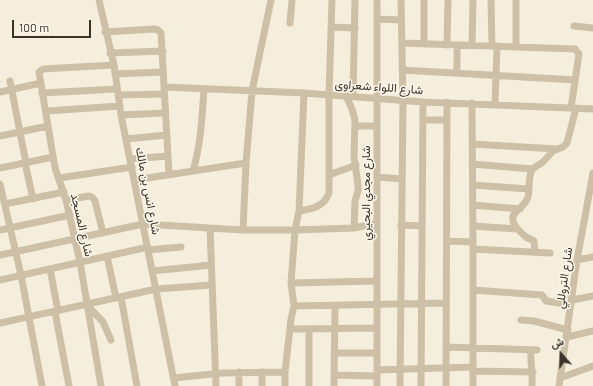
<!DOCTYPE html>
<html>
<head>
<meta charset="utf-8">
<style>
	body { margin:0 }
	#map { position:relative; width:593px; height:386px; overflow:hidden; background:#f5eedd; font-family:Barlow,Vazirmatn,sans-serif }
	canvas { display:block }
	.north { position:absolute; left:541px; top:334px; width:40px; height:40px; -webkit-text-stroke:3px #fcf7ea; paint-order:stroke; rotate:340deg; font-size:11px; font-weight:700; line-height:16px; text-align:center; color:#3a3129 }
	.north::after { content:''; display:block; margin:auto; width:14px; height:18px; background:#3a3129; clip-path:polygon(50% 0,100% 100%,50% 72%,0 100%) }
	.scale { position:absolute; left:12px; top:20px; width:79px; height:18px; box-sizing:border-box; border:2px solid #3a3129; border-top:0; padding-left:5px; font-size:12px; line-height:14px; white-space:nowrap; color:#3a3129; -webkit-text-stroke:3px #fcf7ea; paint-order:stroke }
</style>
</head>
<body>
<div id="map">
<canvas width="593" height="386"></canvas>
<div class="north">ش</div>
<div class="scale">100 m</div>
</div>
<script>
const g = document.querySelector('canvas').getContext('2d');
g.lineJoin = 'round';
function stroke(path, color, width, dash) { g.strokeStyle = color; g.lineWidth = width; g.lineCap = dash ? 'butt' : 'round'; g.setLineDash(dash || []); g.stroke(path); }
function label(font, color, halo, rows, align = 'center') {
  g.font = font + ' Barlow,Vazirmatn,sans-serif'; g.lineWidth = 3; g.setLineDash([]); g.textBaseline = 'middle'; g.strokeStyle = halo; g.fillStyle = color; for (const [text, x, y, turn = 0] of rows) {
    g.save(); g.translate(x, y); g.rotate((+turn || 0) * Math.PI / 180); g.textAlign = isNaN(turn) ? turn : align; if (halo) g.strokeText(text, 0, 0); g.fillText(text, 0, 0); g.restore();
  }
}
stroke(new Path2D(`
	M99,0L114,65L121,115L175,386
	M377,0V386
	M424,0V44
	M491,0L492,46
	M377,19L401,20
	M290,23L292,0
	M574,26L593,28
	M331,27L355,28
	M105,32L154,29L158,30L161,33L169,174
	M402,43L575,49L579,54L571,108
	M447,45L448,0
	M472,46L473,0
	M516,47V0
	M110,53L163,51
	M402,70L575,80
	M457,73V45
	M115,74L163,72
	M10,81L26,163
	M164,87L304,93L423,102L593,109
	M0,92L41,83
	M42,93L117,89
	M118,95L164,94
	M346,96L352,109L355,120L354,156L358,185V191L355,201L354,228
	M353,96L355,0
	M472,103L473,242V386
	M495,104L497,46
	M46,111L120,106
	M121,115L165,113
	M423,120H447
	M355,126H377
	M0,136L48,126
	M126,139L167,135
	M472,144L556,149
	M130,159L168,156
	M25,163L33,199
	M472,164L532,169
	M0,168L53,157
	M193,171C201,144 202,117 204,89
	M329,175L356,165
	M377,177L402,179
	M59,178L132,167
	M134,180L246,163
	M0,184L21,275L42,386
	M473,185L528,189
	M66,200L89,196L92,197L95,201L103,233
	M5,204L64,192
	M473,205L520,209
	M299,211C312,209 324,207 329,193V94L332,0
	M401,225L422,226
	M473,226L517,229
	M210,228L216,386
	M0,230L70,215
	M243,230L246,163L252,91L271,0
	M447,241L473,242
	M473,249L550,253
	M148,250L181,247
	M535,252L534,241C532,239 529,239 526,237C519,231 507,220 516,212C520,207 526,204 528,197C530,188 528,178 532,169L543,162L553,151L563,147L567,143L576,108
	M0,255L143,224L243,230H295L354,228L377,223
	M107,256L116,298
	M577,260L593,257
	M50,269L58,311
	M152,271L211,265
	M0,280L148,247
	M291,283L377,281
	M473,290L542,295L546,301L571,305
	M121,297L137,386
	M572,300L593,296
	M87,305L103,322L111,340
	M294,306L446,303
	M55,312L69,386
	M521,320L534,321L568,330
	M0,323L156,289L212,285
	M290,329L377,328
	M567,337L593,331
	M446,347L537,350
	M531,350C530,362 533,373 532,386
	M334,353H377
	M377,370L473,367
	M473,371L533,372
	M239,372V386
	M262,372V386
	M334,375L377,376
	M174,378L222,373L285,372
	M560,378L593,366
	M101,386L80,262L66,200L55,168L39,72L43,69L114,65
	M285,386V372L291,319L294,306L291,283L295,230L299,211L304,93
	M309,386V329
	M334,386L335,305
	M400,386L403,100L401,0
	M421,386L423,102
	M446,386L447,102
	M559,386L577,260L593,173`), '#cec0a7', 7);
label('12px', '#3a3129', '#fcf7ea', [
	["شارع اللواء شعراوى",379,87,4],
	["شارع انس بن مالك",148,191,79],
	["شارع مجدي البحيري",366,193,-90],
	["شارع المسجد",82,225,77],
	["شارع التروللي",564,278,-82]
]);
</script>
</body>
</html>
